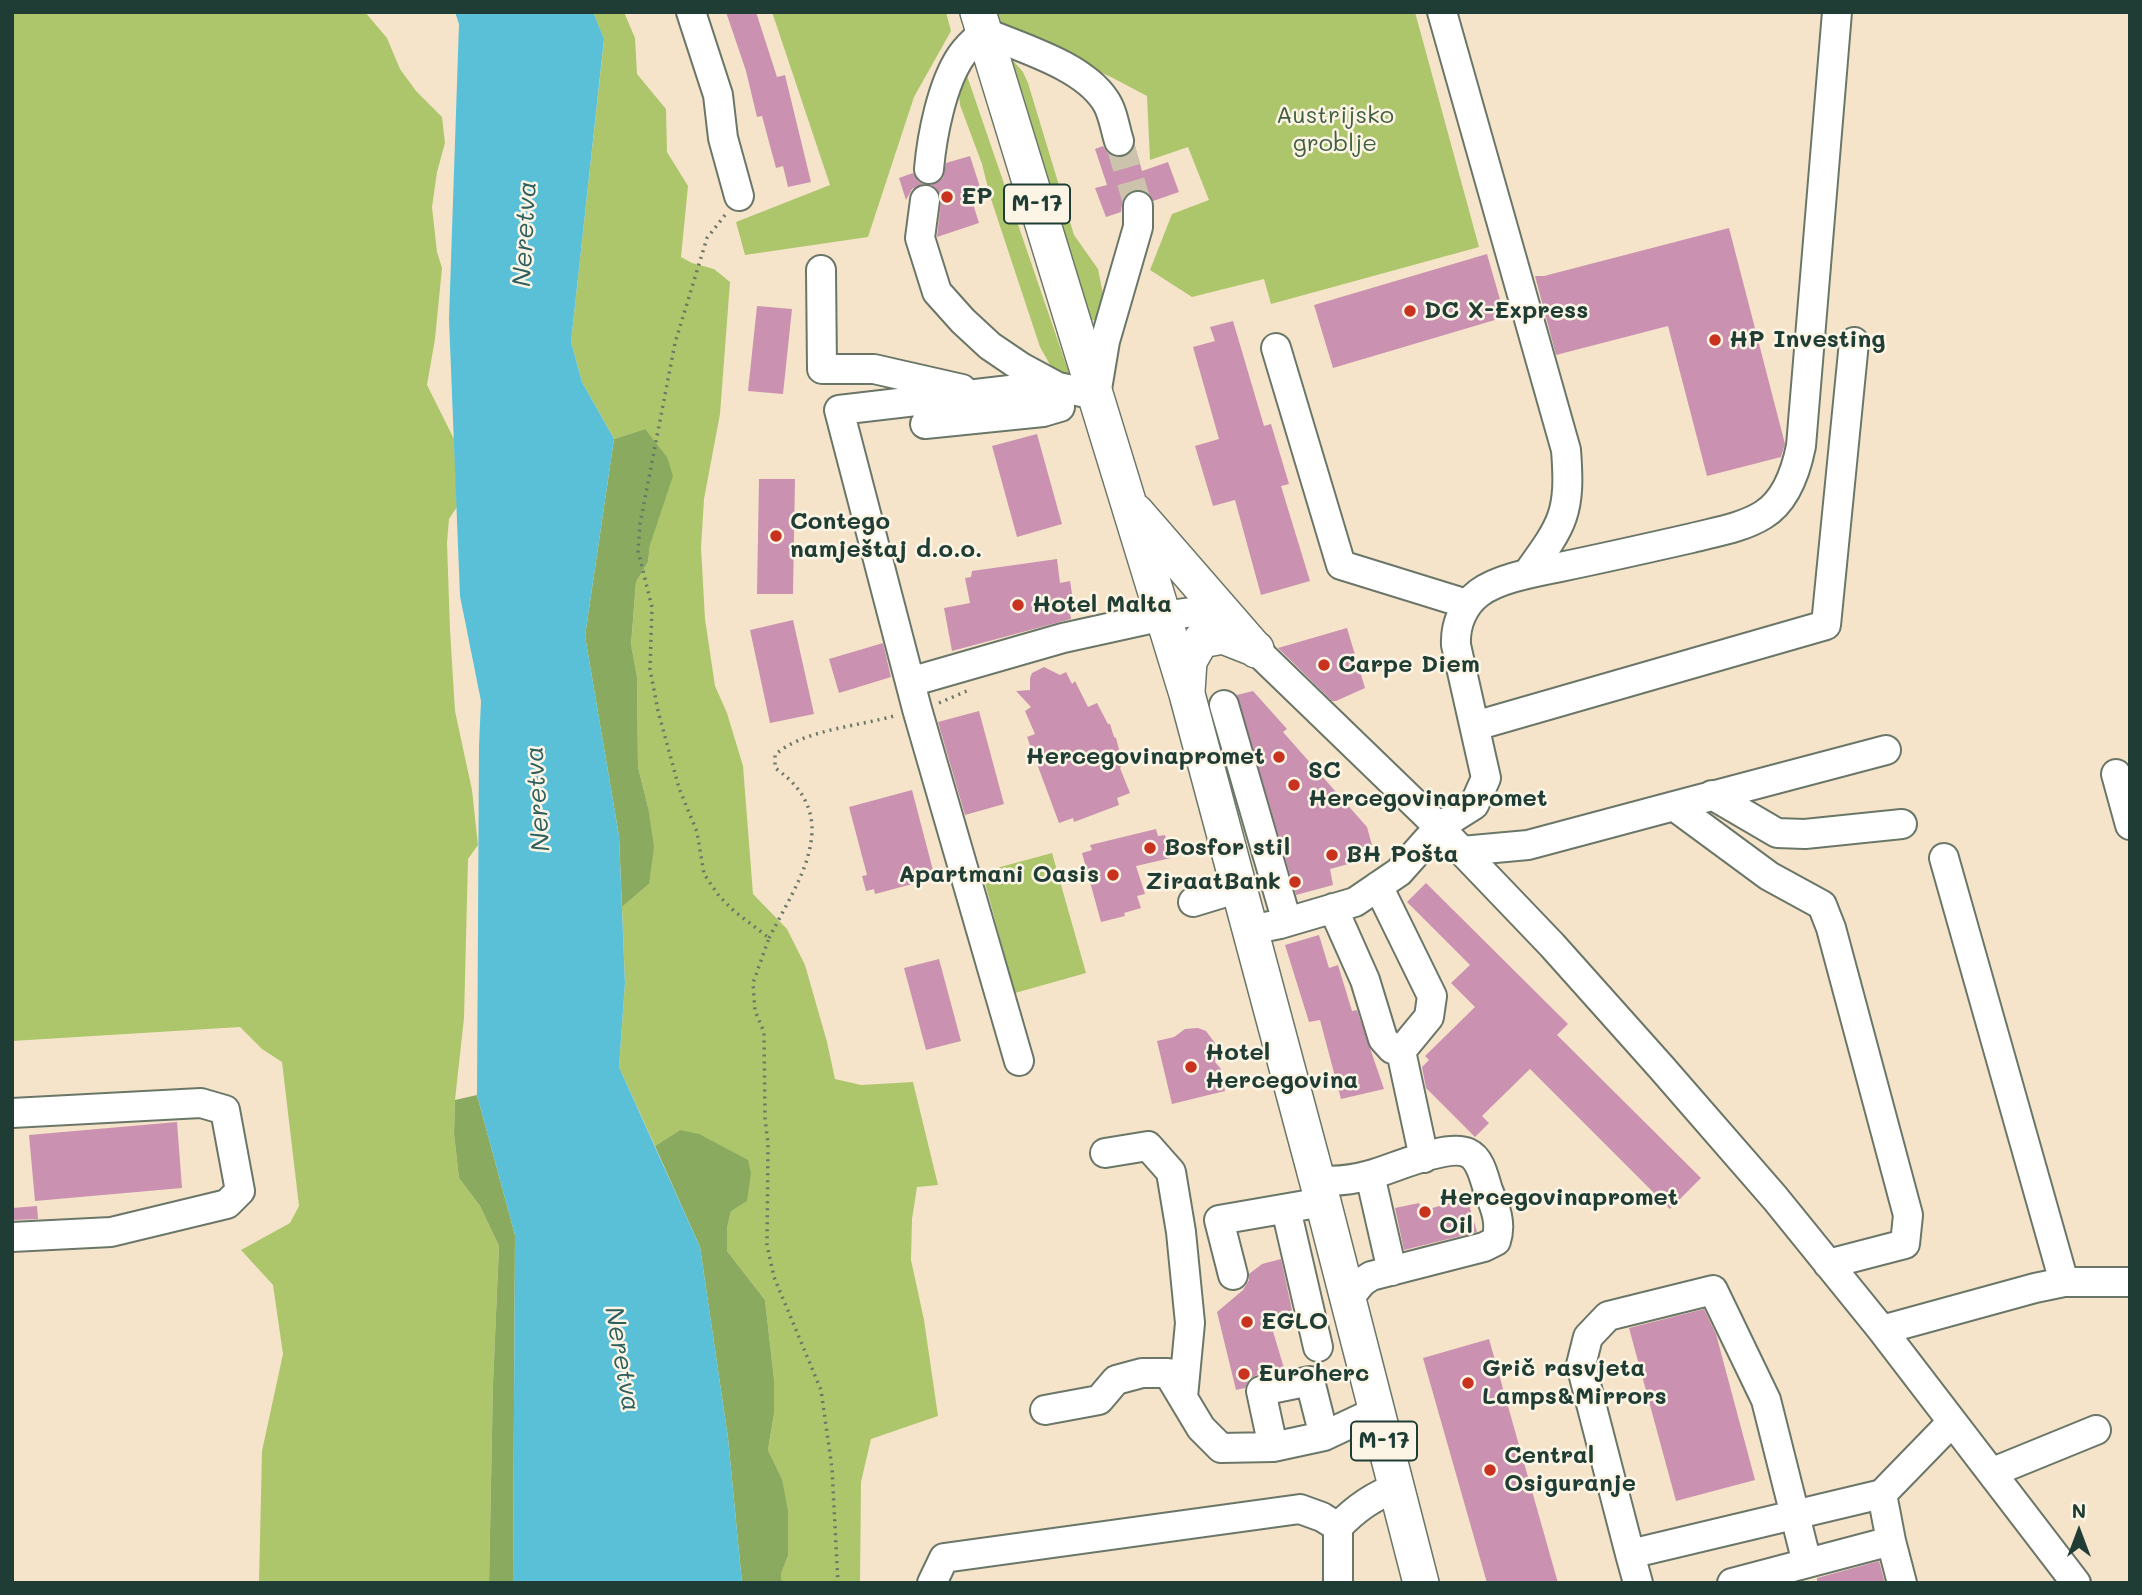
<!DOCTYPE html>
<html>
<head>
<meta charset="utf-8">
<style>
	body { margin:0 }
	#map { position:relative; width:2142px; height:1595px; overflow:hidden; background:#f6e4ca; font-family:Mali,sans-serif }
	canvas { display:block }
	.frame { position:absolute; inset:0; border:14px solid #1f3d34; pointer-events:none }
	.north { position:absolute; left:2044px; top:1497px; width:70px; height:70px; -webkit-text-stroke:5px #fcf5e5; paint-order:stroke; rotate:0deg; font-size:19px; font-weight:700; line-height:28px; text-align:center; color:#1f3d34 }
	.north::after { content:''; display:block; margin:auto; width:24px; height:32px; background:#1f3d34; clip-path:polygon(50% 0,100% 100%,50% 72%,0 100%) }
</style>
</head>
<body>
<div id="map">
<canvas width="2142" height="1595"></canvas>
<div class="frame"></div>
<div class="north">N</div>
</div>
<script>
const g = document.querySelector('canvas').getContext('2d');
g.lineJoin = 'round';
function fill(path, color) { g.fillStyle = color; g.fill(path, 'evenodd'); }
function stroke(path, color, width, dash) { g.strokeStyle = color; g.lineWidth = width; g.lineCap = dash ? 'butt' : 'round'; g.setLineDash(dash || []); g.stroke(path); }
function label(font, color, halo, rows, align = 'center') {
  g.font = font + ' Mali,sans-serif'; g.lineWidth = 5; g.setLineDash([]); g.textBaseline = 'middle'; g.strokeStyle = halo; g.fillStyle = color; for (const [text, x, y, turn = 0] of rows) {
    g.save(); g.translate(x, y); g.rotate((+turn || 0) * Math.PI / 180); g.textAlign = isNaN(turn) ? turn : align; if (halo) g.strokeText(text, 0, 0); g.fillText(text, 0, 0); g.restore();
  }
}
fill(new Path2D(`
	M12,12H365L387,38L400,69L416,91L442,117L445,143L437,172L432,207L437,252L442,268L435,339L427,385L454,439L457,507L449,519L447,543L450,630L455,711L472,790L478,845L468,859L464,1018L455,1100L454,1134L459,1178L480,1206L499,1246L493,1383L489,1583H259L262,1451L283,1354L273,1285L241,1250L290,1223L299,1206L282,1062L262,1049L240,1027L12,1041Z
	M593,12H624L635,38L637,74L666,109L667,152L688,186L681,257L692,263L714,269L730,282L720,414L704,499L701,548L705,619L715,686L727,713L743,766L753,894L787,929L805,965L827,1042L835,1079L861,1085L913,1082L938,1185L917,1187L912,1219L911,1260L924,1320L938,1416L871,1439L861,1482L860,1583H782L781,1574L788,1556L782,1479L768,1450L774,1414V1379L765,1300L727,1251V1228L731,1211L680,1130L655,1146L619,1067L625,983L622,907L649,884L648,807L638,767L637,677L631,646L636,582L648,562L650,545L645,429L614,439L582,382L571,342L604,40Z
	M772,12H946L951,31L914,97L868,237L745,255L736,222L830,185Z
	M994,12H1415L1479,247L1271,304L1264,279L1192,297L1150,270L1172,214L1209,200L1188,147L1150,160L1147,96L1111,77L997,25Z
	M1009,56L1023,72L1028,83L1074,235L1098,269L1104,299L1096,321L1089,319Z
	M964,67L1071,379L1053,370L1040,347L990,196L982,164L960,105L958,84Z
	M1052,853L1086,973L1015,993L982,872Z`), '#adc66b');
fill(new Path2D(`
	M645,429L667,457L673,476L650,545L648,562L636,582L631,645L637,677L638,767L648,807L654,847L649,884L622,907L619,836L585,636L614,439Z
	M477,1095L515,1235L513,1583H489L493,1383L499,1246L480,1206L459,1178L454,1134L455,1100Z
	M680,1130L699,1134L748,1160L751,1173L747,1201L731,1211L727,1228V1251L765,1300L774,1379V1414L768,1450L782,1479L788,1511V1556L781,1574L782,1583H742L728,1438L700,1247L655,1146Z`), '#8aab5f');
fill(new Path2D(`
	M455,12H593L604,39L571,342L582,382L614,439L585,636L619,836L625,983L619,1067L700,1247L728,1438L742,1583H513L515,1235L477,1095L479,746L481,701L460,596L449,319L459,24Z`), '#59c0d7');
fill(new Path2D(`
	M726,12H756L777,77L785,75L811,182L788,187L783,166L776,168L762,116L757,117L746,71Z
	M1103,146L1108,153L1116,157H1124L1131,153L1135,146L1142,171L1168,162L1179,192L1153,201L1146,191L1139,189L1130,191L1123,198L1121,212L1106,217L1095,188L1107,185L1095,149Z
	M970,156L980,187L969,191L979,223L937,237L941,201L940,193L931,185L943,178L946,163Z
	M913,173L919,182L923,184L912,189L906,200L899,178Z
	M1729,228L1785,444L1781,457L1707,476L1668,326L1556,355L1535,276H1544Z
	M1487,254L1505,317L1333,368L1314,305Z
	M757,306L792,309L783,394L748,391Z
	M1233,321L1264,426L1271,424L1289,484L1281,486L1310,581L1261,595L1235,500L1213,506L1195,446L1219,439L1193,347L1215,341L1210,327Z
	M1037,434L1062,524L1017,537L992,446Z
	M759,479H795L793,594H757Z
	M1057,559L1060,583L1070,581L1074,606H1069L1071,619L952,651L944,608L970,603L965,578L971,577L972,571Z
	M793,620L814,714L770,723L750,630Z
	M1347,628L1365,688L1336,701H1332L1278,648Z
	M883,643L891,677L839,693L829,659Z
	M1044,667L1060,675L1066,672L1072,684L1075,681L1088,707L1097,703L1108,724H1110L1114,737L1116,738L1123,764L1120,768L1130,793L1117,798L1119,805L1074,822L1073,818L1059,823L1027,737L1035,734L1025,711L1031,707L1016,691L1030,690V678L1032,673Z
	M1253,691L1287,729L1283,732L1367,827L1372,845L1349,851L1352,863L1330,869L1333,885L1296,895L1237,695Z
	M979,711L1004,804L965,815L938,722Z
	M912,790L935,878L875,894L874,889L866,891L862,876L867,875L849,807Z
	M1156,829L1158,836L1165,835L1171,858L1136,866L1145,894L1137,896L1141,908L1124,913L1125,916L1101,922L1082,853L1092,850L1090,845Z
	M1426,883L1568,1024L1557,1035L1701,1178L1670,1209L1530,1069L1482,1116L1489,1123L1475,1137L1426,1088L1422,1067L1429,1060L1425,1056L1475,1007L1451,983L1470,965L1407,902Z
	M1319,935L1329,968L1338,965L1352,1011L1357,1010L1384,1089L1341,1099L1320,1020L1309,1022L1285,945Z
	M939,959L961,1041L926,1050L904,968Z
	M1198,1028L1206,1031L1215,1043L1218,1052L1215,1062L1221,1069L1225,1091L1172,1104L1157,1041L1174,1037L1185,1029Z
	M177,1122L182,1188L35,1201L29,1135Z
	M1467,1198L1477,1232L1404,1250L1395,1208L1419,1203L1422,1211Z
	M37,1206L38,1219L12,1220V1208Z
	M1281,1259L1292,1310L1272,1328L1284,1368L1257,1375L1249,1379L1245,1388L1236,1390L1217,1312L1243,1290L1249,1280V1274L1262,1264Z
	M1704,1309L1716,1334L1755,1480L1676,1501L1629,1328Z
	M1489,1339L1558,1583H1487L1423,1358Z
	M1879,1561L1885,1583H1817V1578Z`), '#ca92b0');
stroke(new Path2D(`
	M1119,141L1138,206`), '#cbc3ac', 28, [28, 14]);
const minor = new Path2D(`
	M691,12L718,95L723,138L739,196
	M1442,12L1566,450C1571,514 1563,524 1527,574
	M929,169C932,135 942,84 961,56C967,47 976,39 984,32C1021,48 1082,65 1105,100C1113,111 1115,129 1119,141
	M925,200L920,238L937,292L963,321L990,346L1021,367L1058,387L1096,395
	M821,270L822,369H874L962,389
	M1276,348L1341,565L1467,604
	M1096,395L1105,341L1138,227V206
	M925,424L1043,412L1060,407
	M910,682L1063,638L1163,616L1193,612L1204,613L1218,619L1256,650L1439,827L1552,945L1661,1067L1775,1198L1882,1330L2076,1583
	M1224,705L1287,922
	M1475,726L1826,625L1854,342
	M2116,774L2130,825
	M1712,795L1777,833L1805,834L1902,824
	M1674,806L1886,750
	M1462,851L1528,845L1674,806L1769,876L1822,905L1831,928L1908,1215L1905,1244L1828,1264
	M1944,858L2064,1282
	M1378,886L1432,996L1429,1017L1401,1051
	M1193,902L1239,888
	M1333,908L1365,980L1383,1039L1392,1049L1401,1051
	M1250,930L1280,924L1355,902L1399,872L1439,827L1474,805L1486,778L1456,645C1455,625 1463,605 1479,593C1499,578 1536,572 1560,567C1604,558 1648,548 1692,538C1715,532 1742,528 1763,515C1786,501 1796,471 1801,446L1837,12
	M1401,1051L1424,1158
	M1019,1061L917,709L839,410L1027,388L1038,394L1043,412
	M12,1113L201,1103L225,1110L240,1191L227,1204L111,1232L12,1237
	M1105,1153L1148,1146L1171,1172L1181,1232L1190,1323L1183,1397
	M1370,1175L1392,1271
	M1317,1180C1335,1182 1352,1180 1370,1175C1393,1169 1447,1143 1468,1153C1481,1159 1484,1178 1488,1190C1495,1207 1502,1223 1496,1241L1484,1247L1371,1276L1362,1282L1348,1299
	M1286,1209L1318,1347
	M1233,1275L1219,1220L1323,1202
	M1882,1330L2035,1288L2064,1282H2130
	M1045,1410L1099,1400L1116,1380L1142,1373H1168L1201,1428L1221,1448L1273,1447
	M1324,1436L1310,1381L1261,1391L1273,1447L1324,1436L1377,1411
	M1993,1472L2096,1430
	M1882,1494L1891,1541
	M1630,1554L1638,1583
	M1807,1563L1766,1400L1713,1290L1608,1316L1588,1337L1581,1365L1630,1554L1882,1494L1951,1423
	M932,1583L944,1558L1300,1509L1322,1517L1338,1527
	M1338,1583V1527C1355,1509 1373,1496 1396,1488
	M1732,1583L1891,1541L1902,1583`);
const major = new Path2D(`
	M978,12L1187,694L1323,1202L1421,1583
	M1136,512L1256,650
	M1187,691L1189,661L1201,640L1223,636L1256,649`);
stroke(minor, '#6a7768', 32);
stroke(major, '#6a7768', 38);
stroke(new Path2D(`
	M725,215L707,238L675,343L640,524L638,551L652,607L650,669L658,711L679,788L697,832L704,874L719,896L734,911L769,938L753,983L755,1011L764,1032L765,1118L768,1144L767,1245L774,1277L821,1390L832,1468L838,1583
	M939,703L967,691
	M769,938C798,881 846,817 775,768V755C802,730 859,726 894,716`), '#6a7768', 3.5, [2, 5]);
stroke(minor, '#fff', 28);
stroke(major, '#fff', 35);
for (const [x, y, r, color] of [
	[947,197,7,"#c8321e"],
	[1410,311,7,"#c8321e"],
	[1715,340,7,"#c8321e"],
	[776,536,7,"#c8321e"],
	[1018,605,7,"#c8321e"],
	[1324,665,7,"#c8321e"],
	[1279,757,7,"#c8321e"],
	[1294,785,7,"#c8321e"],
	[1150,848,7,"#c8321e"],
	[1332,855,7,"#c8321e"],
	[1113,875,7,"#c8321e"],
	[1295,882,7,"#c8321e"],
	[1191,1067,7,"#c8321e"],
	[1425,1212,7,"#c8321e"],
	[1247,1322,7,"#c8321e"],
	[1244,1374,7,"#c8321e"],
	[1468,1383,7,"#c8321e"],
	[1490,1470,7,"#c8321e"]
]) { const dot = new Path2D(); dot.arc(x, y, r, 0, 2 * Math.PI); g.fillStyle = color; g.fill(dot); stroke(dot, '#fcf5e5', 2.5); }
for (const [x, y, w] of [
	[1037,204,66],
	[1384,1441,66]
]) { const box = new Path2D(); box.roundRect(x - w / 2, y - 19.5, w, 39, 5); g.fillStyle = '#fcf5e5'; g.fill(box); stroke(box, '#1f3d34', 2); }
label('bold 23px', '#1f3d34', null, [
	["M-17",1037,204],
	["M-17",1384,1441]
]);
label('24px', '#425f42', '#fcf5e5', [
	["Austrijsko",1335,116],
	["groblje",1335,144]
]);
label('bold 24px', '#1f3d34', '#fcf5e5', [
	["EP",961,197],
	["DC X-Express",1424,311],
	["HP Investing",1729,340],
	["Contego",790,522],
	["namještaj d.o.o.",790,550],
	["Hotel Malta",1032,605],
	["Carpe Diem",1338,665],
	["Hercegovinapromet",1265,757,"right"],
	["SC",1308,771],
	["Hercegovinapromet",1308,799],
	["Bosfor stil",1164,848],
	["BH Pošta",1346,855],
	["Apartmani Oasis",1099,875,"right"],
	["ZiraatBank",1281,882,"right"],
	["Hotel",1205,1053],
	["Hercegovina",1205,1081],
	["Hercegovinapromet",1439,1198],
	["Oil",1439,1226],
	["EGLO",1261,1322],
	["Grič rasvjeta",1482,1369],
	["Lamps&Mirrors",1482,1397],
	["Euroherc",1258,1374],
	["Central",1504,1456],
	["Osiguranje",1504,1484]
], 'left');
label('italic 26px', '#2e5e5d', '#fcf5e5', [
	["Neretva",525,234,-87],
	["Neretva",538,799,-94],
	["Neretva",622,1359,80]
]);
</script>
</body>
</html>
